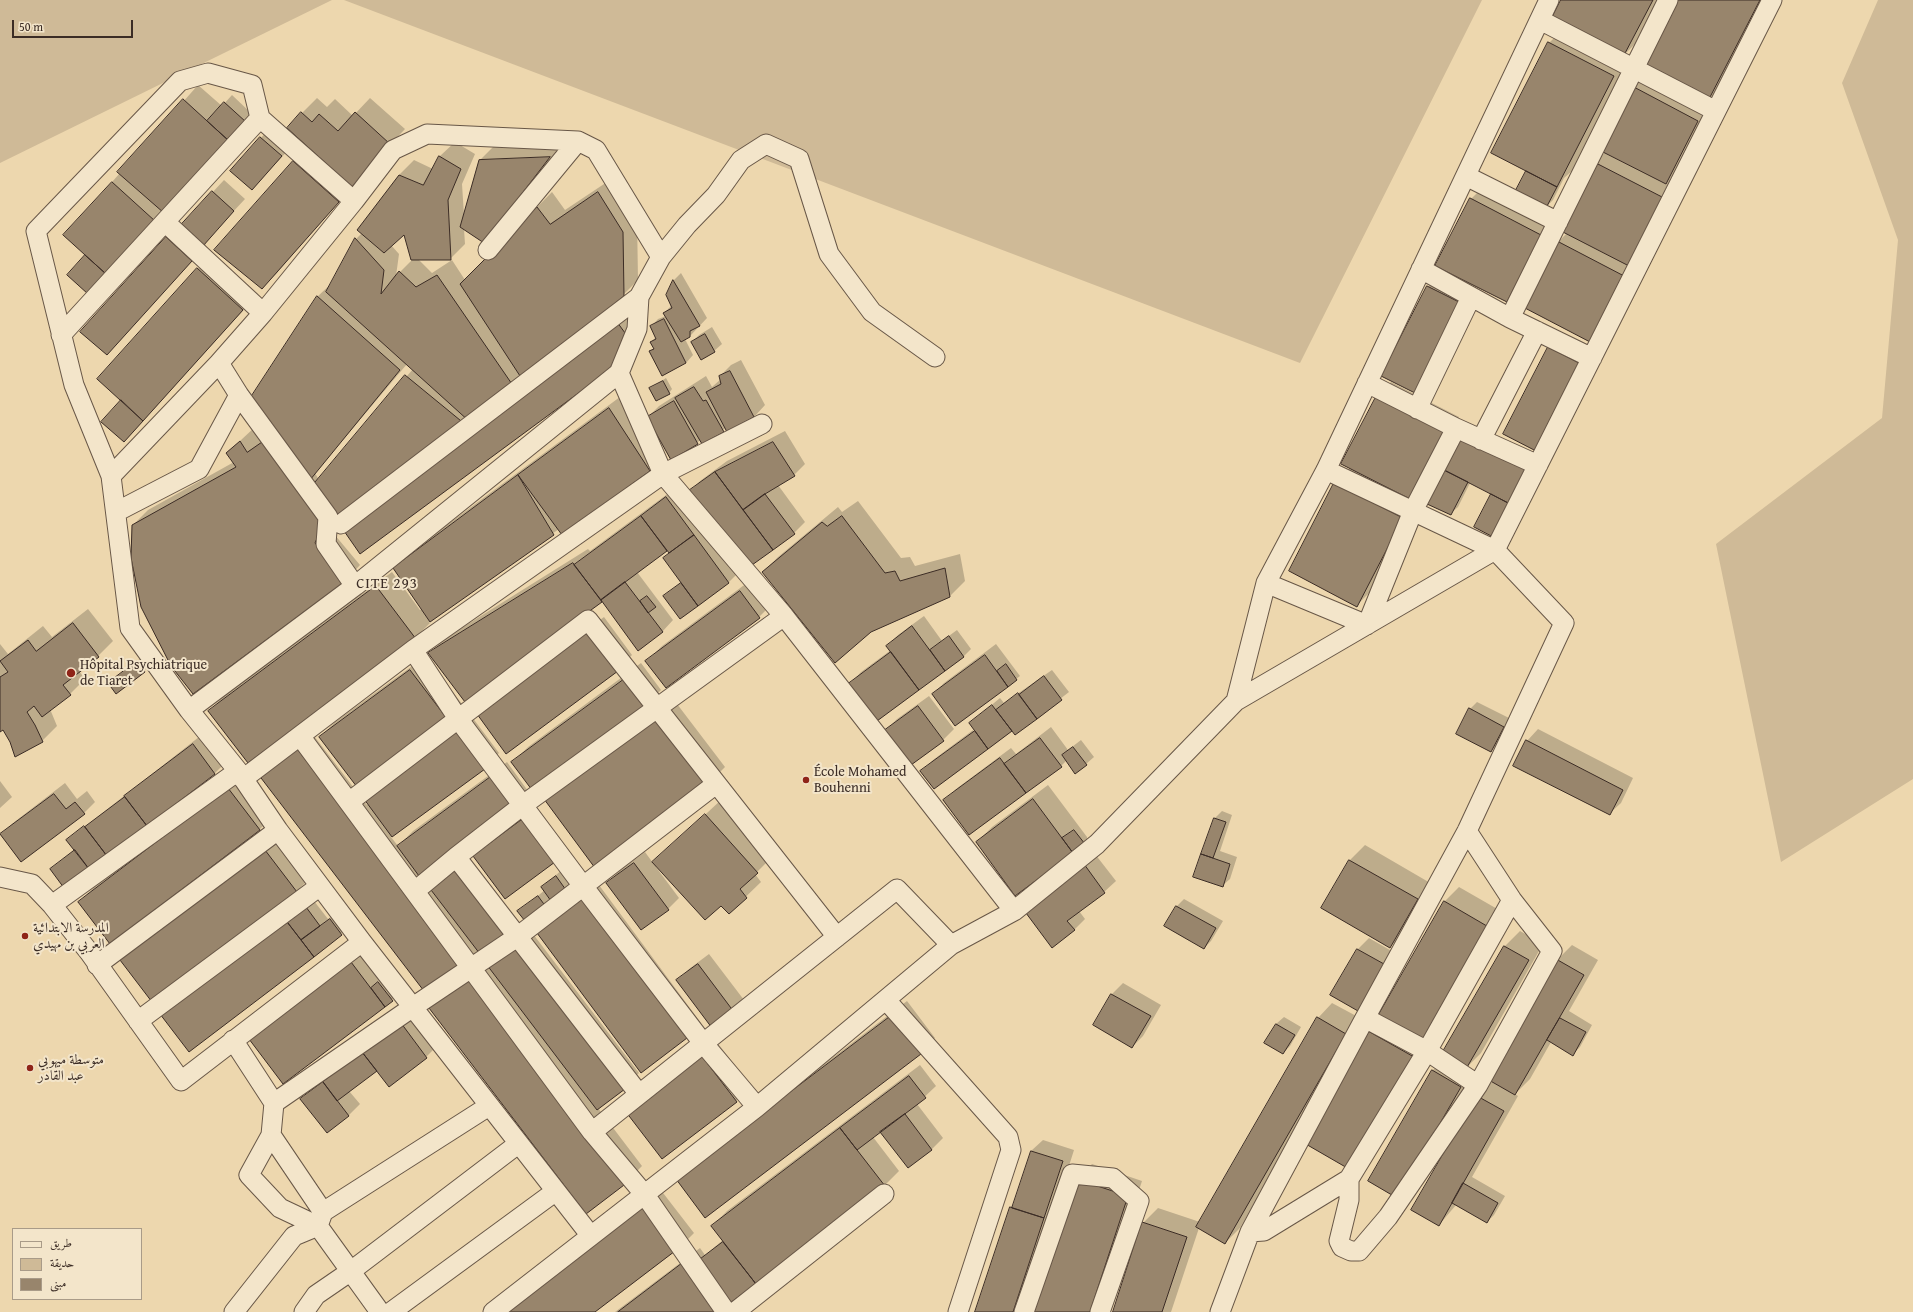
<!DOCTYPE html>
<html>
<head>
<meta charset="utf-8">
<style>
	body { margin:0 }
	#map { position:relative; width:1913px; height:1312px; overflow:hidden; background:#edd7ae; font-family:"Gentium Book Plus",Amiri,serif }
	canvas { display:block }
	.legend { position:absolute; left:12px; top:1228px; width:130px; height:72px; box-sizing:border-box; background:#f3e5ca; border:1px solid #a99b88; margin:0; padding:5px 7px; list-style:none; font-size:12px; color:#3b2c25 }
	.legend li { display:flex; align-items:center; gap:8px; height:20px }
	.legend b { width:20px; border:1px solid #a99b88 }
	.scale { position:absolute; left:12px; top:20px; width:121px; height:18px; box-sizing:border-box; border:2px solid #3b2c25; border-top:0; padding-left:5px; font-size:12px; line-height:14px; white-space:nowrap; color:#3b2c25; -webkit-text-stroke:3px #f3e5ca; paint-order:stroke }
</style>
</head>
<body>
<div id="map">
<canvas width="1913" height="1312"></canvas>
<ul class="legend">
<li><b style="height:5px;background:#f3e5ca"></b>طريق</li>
<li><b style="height:11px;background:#cfba97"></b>حديقة</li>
<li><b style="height:11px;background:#98856c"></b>مبنى</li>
</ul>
<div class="scale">50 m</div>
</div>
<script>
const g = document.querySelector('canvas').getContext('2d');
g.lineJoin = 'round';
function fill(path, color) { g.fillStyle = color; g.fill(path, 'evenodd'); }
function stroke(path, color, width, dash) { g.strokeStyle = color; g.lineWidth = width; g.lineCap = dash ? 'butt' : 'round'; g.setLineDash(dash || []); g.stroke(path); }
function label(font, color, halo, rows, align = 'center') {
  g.font = font + ' "Gentium Book Plus",Amiri,serif'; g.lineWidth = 4; g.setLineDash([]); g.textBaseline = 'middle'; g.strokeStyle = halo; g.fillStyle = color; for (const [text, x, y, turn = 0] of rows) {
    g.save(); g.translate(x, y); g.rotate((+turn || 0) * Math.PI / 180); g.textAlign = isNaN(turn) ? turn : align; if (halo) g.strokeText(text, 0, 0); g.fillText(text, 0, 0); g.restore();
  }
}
fill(new Path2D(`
	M0,0H332L0,163Z
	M344,0H1482L1300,363Z
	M1878,0H1913V779L1781,862L1716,544L1882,418L1898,240L1842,83Z`), '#cfba97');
fill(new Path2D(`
	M1562,0H1659L1638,41L1623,56Z
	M1674,0H1767L1723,85L1708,100Z
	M1564,28L1628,61L1572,171L1564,178L1553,200L1546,207L1527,172L1549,43Z
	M1648,72L1712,105L1680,168L1670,179L1678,183L1607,326L1558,242L1567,233L1594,163L1605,152L1633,87Z
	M198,85L222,106L232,95L252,114L96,286L68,275L86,255L112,182Z
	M317,98L327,107L335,99L353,116L370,98L405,129L352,185L277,273L262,288L294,162L309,147L302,113Z
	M272,126L293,145L252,189L231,170Z
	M455,142L475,154L462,184L464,215L480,160L495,145L563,142L499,227L464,229L465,244L450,259H418L432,273L452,260L465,280L552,192L565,210L613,178L637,217L638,280L623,295L329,528L360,565L346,580L133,525L148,510L234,462L227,453L255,427L317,297L333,282L356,239L362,233L399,175L414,160L433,169L440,156ZM405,233L412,260L396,276L399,254L391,245ZM407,364L413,369L319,480L315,473Z
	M224,180L245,199L204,243L206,245L107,354L166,238L181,223L183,224Z
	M1486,184L1555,220L1521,286L1506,301L1471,199Z
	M212,253L258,294L151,412L122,400L98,379Z
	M1443,272L1477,289L1432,378L1428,287Z
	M681,273L707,318L690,336L685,339L693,355L686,363L650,351L654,348L651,342L656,337L651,327L658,319L666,316L664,313L671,306L667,295L674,280Z
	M632,308L640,333L360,552Z
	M712,327L722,344L714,351L692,342L699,335Z
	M1564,333L1595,349L1551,435L1549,348Z
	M741,360L765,405L754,417L726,428L703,443L701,440L672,458L648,417L659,406L706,376L712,387L721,379L720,376L731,365Z
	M666,378L672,389L669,393L651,388Z
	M1391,382L1459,417L1372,590L1357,605L1335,484L1350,468L1376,397Z
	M624,394L664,456L649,471L559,529L429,622L430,623L415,638L209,711L224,696L392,572L420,610L422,609L394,568L409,553Z
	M1474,426L1540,459L1492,494L1470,483L1458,507L1450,514L1463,437Z
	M785,431L805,464L794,475L778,485L805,522L794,533L689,493L700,481L727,461Z
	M677,487L740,571L729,582L680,618L664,597L681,582L664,558L670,552L668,549L637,572L673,620L662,632L602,600L465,701L429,654L444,639L588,549L590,551Z
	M858,501L901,558L910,557L915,566L960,554L965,581L950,596L870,631L763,572L778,557L838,507L842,512Z
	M755,577L774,602L759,617L647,661L662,646Z
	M88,609L113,641L98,656L79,671L85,679L70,694L50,709L57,726L42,741H11L3,728L0,731V644L8,654L43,626L52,637Z
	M924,616L942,641L957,630L971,649L964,656L877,720L850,684L861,672L891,650L887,646L898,635Z
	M604,617L632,655L617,670L493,699Z
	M996,644L1020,676L956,725L933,694L944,683Z
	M145,655L151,664L144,671L109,683Z
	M426,656L462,704L357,786L320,737L335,722Z
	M641,663L661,690L646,705L513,762L528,747Z
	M1052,670L1069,692L1015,734L1013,730L934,788L922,771L933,760L973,730L987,749L988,747L970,723L1000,698L1004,703Z
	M929,696L954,729L943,740L886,730L897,719Z
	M674,700L725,767L710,782L560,784Z
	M1477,702L1511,719L1498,744L1491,751L1470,709Z
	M472,717L499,753L484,768L391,837L398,846L413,831L507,762L528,791L420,874L479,951L464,966L259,774L311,732L367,805Z
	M1051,727L1068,750L1081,740L1094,757L1086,764L1067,760L1061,766L945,800L956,789L1011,748L1016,754Z
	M1538,729L1633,778L1621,803L1609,814L1527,741Z
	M204,733L226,762L215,773L64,887L51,869L75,849L68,840Z
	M243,774L274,815L259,830L79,902L94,887Z
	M0,781L12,797L0,808Z
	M65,783L77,799L87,791L95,802L84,813L1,834L13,823Z
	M1048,785L1087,837V840L1016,894L977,842L992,827Z
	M721,800L772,857L755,874L761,882L729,913L721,904L657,866L656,867L679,898L668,909L607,883L618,872L645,852L653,863Z
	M535,809L566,850L474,856L486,845Z
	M1222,811L1232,815L1220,851L1237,857L1230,879L1222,886L1194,876L1214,819Z
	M280,836L311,877L296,892L121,960L136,945Z
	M1365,845L1432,884L1405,932L1390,947L1323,908L1350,860Z
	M1095,854L1116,881L1104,892L1079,911L1085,919L1074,930L1024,910Z
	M563,869L573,882L556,903L519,911L545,890L542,887Z
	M599,885L701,1023L686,1037L538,933Z
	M1459,887L1506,914L1364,1153L1305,1142L1369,1031L1381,1019L1444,902Z
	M1184,899L1223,921L1211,941L1204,948L1165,926L1177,906Z
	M314,901L328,919L337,912L349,927L189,1051L161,1014Z
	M530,930L639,1073L624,1088L598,1108L642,1166L627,1181L431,1008Z
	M1520,931L1543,944L1481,1053L1467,1067L1475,1072L1412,1181L1432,1071L1446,1057L1443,1055L1505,946Z
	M1369,938L1395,953L1369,999L1332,995L1358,949Z
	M1572,945L1598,960L1569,1011L1592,1025L1580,1047L1573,1054L1551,1042L1530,1079L1515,1094L1518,1096L1472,1177L1505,1196L1494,1215L1487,1222L1456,1205L1439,1225L1477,1096L1493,1081L1557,960Z
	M366,948L395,997L283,1083L250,1039Z
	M709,954L744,1000L733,1011L678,980L689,969Z
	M1123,983L1161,1005L1143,1036L1132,1047L1094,1025L1112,994Z
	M907,1001L935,1038L920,1053L705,1216L692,1165Z
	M1332,1003L1360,1018L1240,1228L1225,1243L1199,1228L1171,1312H1114L1143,1223L1158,1208L1200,1222L1318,1018Z
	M412,1013L437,1046L426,1057L389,1085L377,1069L349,1091L360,1104L348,1116L302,1099L313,1088Z
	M1284,1017L1301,1027L1290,1046L1283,1053L1276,1024Z
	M716,1041L751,1086L736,1101L628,1112Z
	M920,1065L936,1086L917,1104L943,1138L932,1149L908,1167L881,1131L873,1137L899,1171L884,1186L719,1312H615L700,1248L705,1255L723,1240L712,1226L727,1211Z
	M1043,1140L1074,1150L1023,1312H976L1011,1207L1014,1204L1031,1151Z
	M1092,1164L1142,1181L1099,1312H1034L1077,1179Z
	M660,1189L694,1233L679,1248L594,1312Z`), '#0003');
const building = new Path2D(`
	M1561,0H1653L1623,57L1551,20Z
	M1673,0H1760L1708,101L1639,65Z
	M1548,42L1614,76L1557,187L1491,153Z
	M1632,86L1698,121L1666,184L1599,150Z
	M183,99L229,141L164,213L117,172Z
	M224,102L246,122L229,141L207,121Z
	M301,112L312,122L319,114L338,131L355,112L390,144L352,187L287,128Z
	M260,137L282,156L252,190L230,171Z
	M439,156L461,169L448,200L451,260H411L404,235L384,253L357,230L399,175L423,185Z
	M550,157L484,243L460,227L479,160Z
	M293,161L339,202L262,289L214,250Z
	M1594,162L1664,198L1629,266L1559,230Z
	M1526,171L1557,187L1546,208L1515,192Z
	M112,182L155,221L106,274L63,235Z
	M212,191L234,211L203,246L180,226Z
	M598,192L623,232L624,296L522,379L460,284L537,207L550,224Z
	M1470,198L1541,235L1507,302L1435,266Z
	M166,237L192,261L107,355L80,332Z
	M355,238L384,270L381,294L399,271L416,287L437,275L514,387L470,422L326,292Z
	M1557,241L1626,277L1592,343L1523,307Z
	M85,255L106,274L88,294L67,275Z
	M197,268L243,310L143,421L97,379Z
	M673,280L700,326L690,331V337L681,342L663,313L672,308L666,295Z
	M1427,286L1463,304L1417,394L1381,376Z
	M317,296L400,370L310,480L251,397Z
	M664,319L686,363L662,376L649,351L654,349L650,342L656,339L650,326Z
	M617,322L628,337L622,361L360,554L342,528Z
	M705,334L715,352L701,360L691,342Z
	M1548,347L1581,364L1536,451L1503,434Z
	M730,371L754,417L727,432L706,392L721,384L719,376Z
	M405,375L466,425L341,521L313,485Z
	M663,381L670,394L656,401L649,388Z
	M694,387L703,401L706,400L724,432L702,444L675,398Z
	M1376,397L1444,432L1410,499L1341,464Z
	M121,400L143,421L124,442L101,422Z
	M674,401L698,444L671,460L647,417Z
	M609,408L650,471L562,535L518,475Z
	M1462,436L1529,470L1512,505L1444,470Z
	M267,439L323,524L315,543L346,581L193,694L171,666L141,607L131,558L132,525L236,467L226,453L240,441L247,452Z
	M773,442L795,476L765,494L743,510L715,472Z
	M1444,470L1468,482L1451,515L1427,504Z
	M715,472L773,550L745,570L687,492Z
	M518,475L554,535L430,622L393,568Z
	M1334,483L1403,518L1357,607L1289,571Z
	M765,494L795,534L773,550L743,510Z
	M1491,494L1512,505L1495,538L1474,527Z
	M666,497L694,535L669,553L641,516Z
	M641,516L667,551L601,600L574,565Z
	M842,516L885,573L895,571L900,581L945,568L950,597L871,632L835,663L762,572L822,522L827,526Z
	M694,535L729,583L698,606L663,558Z
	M573,563L602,602L465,702L428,653Z
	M625,582L663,632L638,651L601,600Z
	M681,583L698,606L680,619L663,596Z
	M376,586L416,639L248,763L208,711Z
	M740,591L760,618L666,688L645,661Z
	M647,596L656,607L648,613L640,601Z
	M73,623L99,657L63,685L71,695L42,717L34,706L27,712L35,725L43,742L15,757L10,742L3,730L0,732V677L8,672L0,661L28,640L36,651Z
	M912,626L945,671L919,690L886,646Z
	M588,631L618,671L506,754L477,714Z
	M949,636L964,657L945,671L930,650Z
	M891,652L919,690L877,721L848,684Z
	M985,655L1008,687L955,726L932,694Z
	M137,661L145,672L116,694L108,683Z
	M1006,664L1017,680L1008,687L997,671Z
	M410,670L448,720L357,787L319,737Z
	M1044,676L1062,700L1037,719L1019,695Z
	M626,678L647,706L532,790L511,762Z
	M1018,693L1037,719L1015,735L996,710Z
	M992,705L1012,731L988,749L969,723Z
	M918,706L944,741L911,765L885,730Z
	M1469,708L1504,727L1491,752L1456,734Z
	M659,714L710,783L595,868L544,799Z
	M457,731L485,769L392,837L364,799Z
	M975,731L988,749L934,789L920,771Z
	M1040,738L1062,767L1026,793L1004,764Z
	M1526,740L1623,790L1610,815L1513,766Z
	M193,744L215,774L147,826L124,796Z
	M295,746L464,967L427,995L258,774Z
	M1073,747L1087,765L1075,774L1062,755Z
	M1000,758L1026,793L969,835L943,800Z
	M492,776L514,806L419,876L397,846Z
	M228,788L260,830L110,944L78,902Z
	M54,794L66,809L75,802L85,814L21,862L0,834Z
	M125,797L147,826L107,856L85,827Z
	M1033,799L1073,853L1015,896L976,842Z
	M705,814L758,873L740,889L747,898L729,914L721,906L705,920L652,862Z
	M1214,818L1226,822L1213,858L1201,854Z
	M523,819L555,862L505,899L473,856Z
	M84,826L107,856L89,869L66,840Z
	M1074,830L1085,844L1073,853L1062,838Z
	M75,850L89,869L64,888L50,869Z
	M265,850L297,892L152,1002L120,960Z
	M1201,854L1230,864L1223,887L1193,877Z
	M1349,860L1418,899L1390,948L1321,908Z
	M634,863L669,910L641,930L606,883Z
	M1084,864L1105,893L1067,921L1075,930L1052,948L1023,909Z
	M454,866L506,934L480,954L428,886Z
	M556,876L566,890L551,901L541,887Z
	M538,896L549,911L529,926L517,911Z
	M583,899L687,1038L641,1073L537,933Z
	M1444,901L1492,929L1425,1045L1377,1018Z
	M1176,906L1216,928L1204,949L1164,926Z
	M306,907L320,926L301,940L287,922Z
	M285,919L314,957L189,1052L160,1014Z
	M330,919L342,935L314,957L301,940Z
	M514,944L625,1089L597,1110L487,965Z
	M1504,946L1529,960L1466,1069L1441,1055Z
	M1357,949L1384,964L1358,1011L1330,995Z
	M1556,959L1584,975L1515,1095L1487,1079Z
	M351,962L385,1007L283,1084L249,1039Z
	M698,964L734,1012L712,1028L676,980Z
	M471,977L628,1182L586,1214L429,1008Z
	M378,982L393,1001L385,1007L371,988Z
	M1111,994L1151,1016L1132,1048L1093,1025Z
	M891,1016L921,1054L705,1218L676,1179Z
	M1317,1017L1346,1034L1225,1244L1196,1227Z
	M1560,1018L1586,1032L1573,1056L1547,1040Z
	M401,1023L427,1058L389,1087L362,1052Z
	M1276,1024L1295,1035L1283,1054L1264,1043Z
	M1368,1031L1414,1057L1349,1169L1304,1143Z
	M362,1052L377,1071L337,1101L323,1082Z
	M701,1055L737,1102L662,1159L626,1112Z
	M1432,1070L1461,1087L1397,1198L1368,1181Z
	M909,1076L926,1098L857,1150L840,1128Z
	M323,1082L349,1116L327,1133L300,1099Z
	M1477,1096L1504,1111L1439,1226L1411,1210Z
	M905,1114L932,1150L908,1168L880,1132Z
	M840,1128L885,1186L756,1284L711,1226Z
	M1031,1151L1063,1161L1044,1218L1012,1208Z
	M1076,1179L1128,1196L1090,1312H1033Z
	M1463,1183L1498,1203L1487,1223L1452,1203Z
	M644,1203L679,1248L595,1312H500Z
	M1010,1207L1044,1218L1013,1312H975Z
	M1142,1222L1187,1237L1162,1312H1113Z
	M723,1242L756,1284L730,1303L698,1261Z
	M684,1262L721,1312H618Z`);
fill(building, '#98856c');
stroke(building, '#3b2c25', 1);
const street = new Path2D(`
	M1540,20L1716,111
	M1466,176L1558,222
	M165,222L263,313
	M488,250L578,141
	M661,257L687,225L716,195L741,160L766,144L799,159L829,254L872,312L935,357
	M1421,269L1510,318L1592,358
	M1510,318L1668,0
	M61,335L260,118
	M219,363L239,395L328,517L326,544L355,586
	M1417,409L1471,297
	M1456,428L1538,465
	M1481,440L1537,331
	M1326,470L1495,550L1564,623L1467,831L1365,1018
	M111,476L74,385L36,231L180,81L208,73L252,85L260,118L354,201
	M116,512L199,469L239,395
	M341,524L639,297
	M1266,583L1367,625L1413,511L1456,428L1367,383
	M413,650L459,720L583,886L703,1043L757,1107
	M1236,701L1266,583L1326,470L1549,0
	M189,710L355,586L619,373
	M300,736L592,1132L645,1195L726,1312
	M243,779L413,650L663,474L762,424
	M349,802L588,620L837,937
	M456,857L639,1094
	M0,877L32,884L52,905L89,952L181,1081L362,942
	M415,891L456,857L523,805L784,616
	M52,905L238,771
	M97,965L278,830
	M886,1000L1008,1137L1011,1150L958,1312
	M138,1021L320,886
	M233,1040L274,1103
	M592,1132L897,889L951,945
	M271,1135L249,1175L280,1208L318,1226
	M1349,1179V1200L1339,1241L1342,1247L1351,1251H1359L1388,1217L1478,1085L1552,951L1512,900L1467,831
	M323,1212L271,1135L274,1103L413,1007L517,937L716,784
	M1250,1232L1365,1018L1427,1051L1478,1085
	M591,1236L362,942L278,830L238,771L189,710L130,628L111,476L219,363L263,313L354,201L393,150L427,134L578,141L596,150L661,257L639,297L637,329L619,373L663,474L784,616L1014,911
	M234,1312L294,1236L318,1226
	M304,1312L316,1295L351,1271L518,1144
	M380,1312L318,1226L323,1212L489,1106
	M391,1312L556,1191
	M493,1312L757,1107L951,945L1014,911L1097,844L1236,701L1495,550L1772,0
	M735,1312L884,1194
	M1024,1312L1072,1174L1113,1178L1139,1201L1100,1312
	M1220,1312L1250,1232L1264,1231L1349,1179L1427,1051L1512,900`);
stroke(street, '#685747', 21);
stroke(street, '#f3e5ca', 19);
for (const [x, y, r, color] of [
	[71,673,5,"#8f2418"],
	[806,780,4,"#8f2418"],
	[25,936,4,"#8f2418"],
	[30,1068,4,"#8f2418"]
]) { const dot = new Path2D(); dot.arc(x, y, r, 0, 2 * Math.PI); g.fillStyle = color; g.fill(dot); stroke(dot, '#f3e5ca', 1.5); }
label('14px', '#3b2c25', '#f3e5ca', [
	["Hôpital Psychiatrique",80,665],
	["de Tiaret",80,681],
	["École Mohamed",814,772],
	["Bouhenni",814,788],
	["المدرسة الابتدائية",33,928],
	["العربي بن مهيدي",33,944],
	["متوسطة ميهوبي",38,1060],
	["عبد القادر",38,1076]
], 'left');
g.letterSpacing = '1px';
label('15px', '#3b2c25', '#f3e5ca', [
	["CITE 293",387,584]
]);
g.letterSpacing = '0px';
</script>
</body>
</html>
